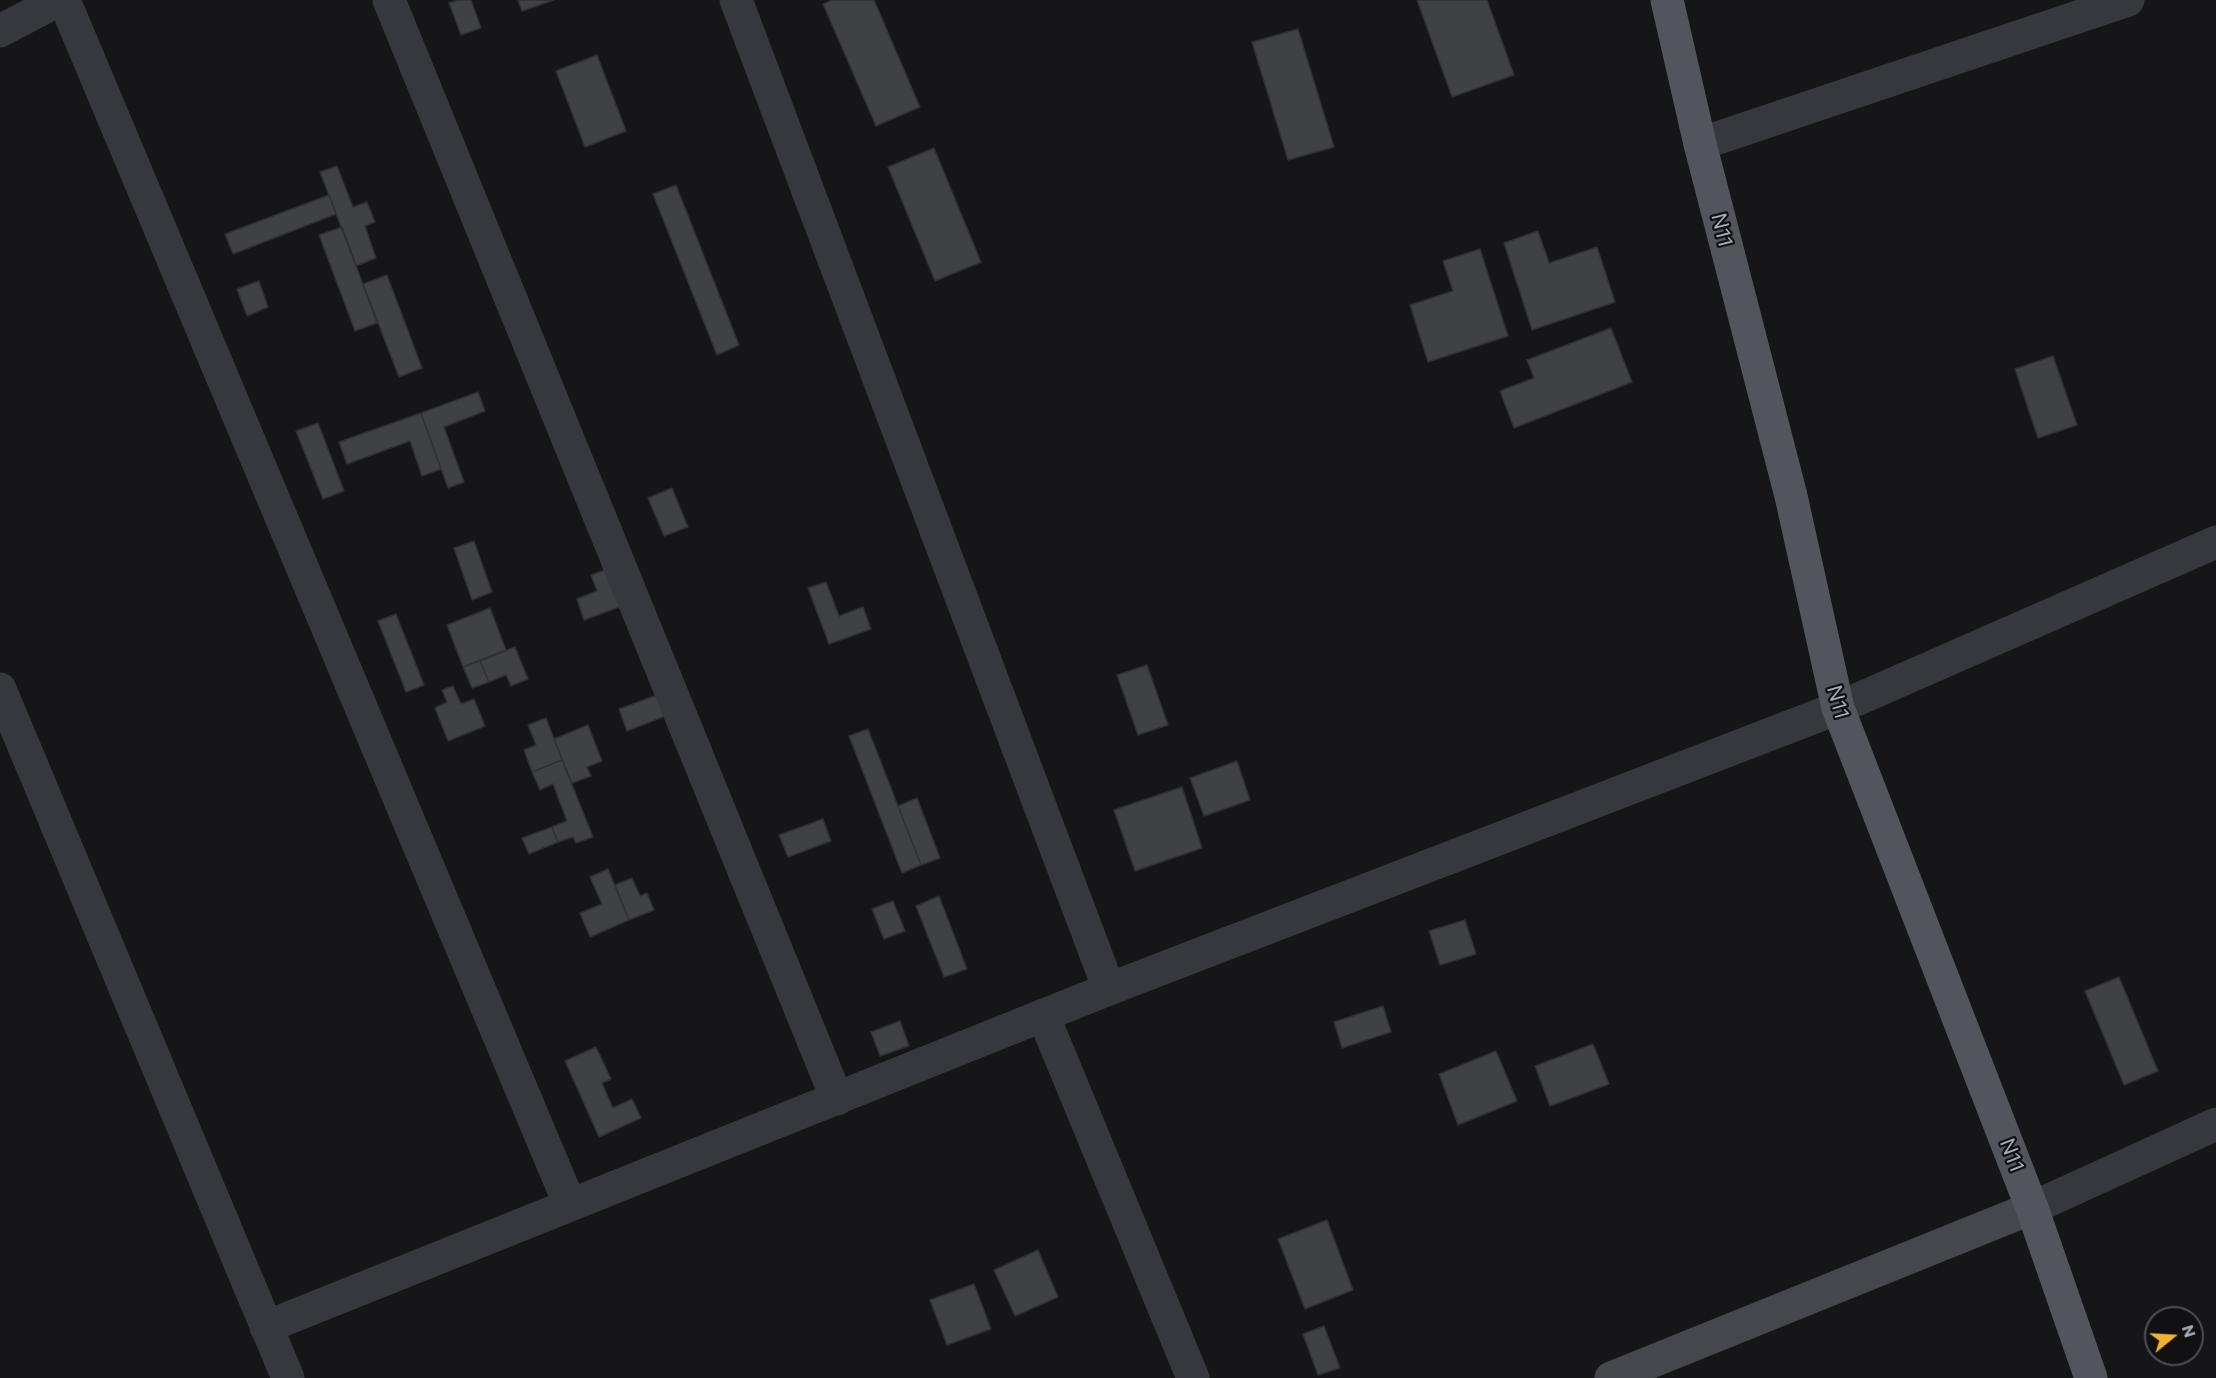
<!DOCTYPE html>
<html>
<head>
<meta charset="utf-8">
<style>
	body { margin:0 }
	#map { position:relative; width:2216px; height:1378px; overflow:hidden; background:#161618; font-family:Commissioner,sans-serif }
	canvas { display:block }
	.north { position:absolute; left:2144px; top:1306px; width:60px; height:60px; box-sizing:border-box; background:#111113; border:2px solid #4d4f55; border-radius:50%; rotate:72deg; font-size:16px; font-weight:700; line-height:24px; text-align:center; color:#a8adb8 }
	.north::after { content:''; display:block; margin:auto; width:21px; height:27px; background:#f2b134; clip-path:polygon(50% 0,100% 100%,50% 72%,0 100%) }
</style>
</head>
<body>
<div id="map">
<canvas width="2216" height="1378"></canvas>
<div class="north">N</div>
</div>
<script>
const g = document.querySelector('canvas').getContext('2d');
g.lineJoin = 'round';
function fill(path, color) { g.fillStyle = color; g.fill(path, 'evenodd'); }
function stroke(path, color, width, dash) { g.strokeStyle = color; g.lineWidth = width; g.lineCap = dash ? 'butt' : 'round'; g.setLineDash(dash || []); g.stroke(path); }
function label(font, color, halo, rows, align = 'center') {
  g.font = font + ' Commissioner,sans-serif'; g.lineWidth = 4.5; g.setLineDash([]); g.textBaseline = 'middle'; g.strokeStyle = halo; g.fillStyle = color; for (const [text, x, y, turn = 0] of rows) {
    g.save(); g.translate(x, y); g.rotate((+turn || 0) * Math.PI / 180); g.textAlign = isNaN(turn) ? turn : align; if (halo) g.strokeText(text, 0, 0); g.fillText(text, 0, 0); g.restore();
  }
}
const building = new Path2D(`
	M458,0H471L481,28L461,35L449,3Z
	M518,0H554L522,11Z
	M832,0H874L920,107L876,126L823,4Z
	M1417,0H1487L1514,75L1452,97Z
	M1298,29L1334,147L1288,160L1252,42Z
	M597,55L626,131L585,147L556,71Z
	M934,148L981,262L935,281L888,167Z
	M337,166L353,207L367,202L375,222L365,226L376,258L356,266L320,172Z
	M676,185L739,345L717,355L653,194Z
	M329,195L336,214L233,254L225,234Z
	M342,227L377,323L355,331L319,235Z
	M1538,231L1549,263L1597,247L1615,302L1532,330L1504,243Z
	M1480,249L1508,336L1428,362L1410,305L1453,291L1443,261Z
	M387,275L422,368L399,377L363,284Z
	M259,281L268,307L247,316L237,289Z
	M1611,328L1632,382L1514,428L1500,391L1534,378L1527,360Z
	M2053,356L2077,425L2038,438L2015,369Z
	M478,392L485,411L444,427L464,482L448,488L421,413Z
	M421,413L441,469L422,476L410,441L347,464L339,442Z
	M318,423L344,491L323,499L296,431Z
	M672,488L688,527L664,536L648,498Z
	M474,541L492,592L472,600L454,548Z
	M608,569L622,606L584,620L577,599L597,591L591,575Z
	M826,582L839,616L863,607L871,629L829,644L808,588Z
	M490,608L506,650L463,667L447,625Z
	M396,614L424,685L406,692L378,621Z
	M515,647L528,679L511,686L506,675L489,682L480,661Z
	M480,661L489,682L472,688L463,667Z
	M1147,665L1168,725L1138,735L1117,675Z
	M453,686L461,704L474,699L485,726L448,741L435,708L447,702L442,690Z
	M660,694L668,715L627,731L619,709Z
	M546,718L562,760L532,772L524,750L536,745L528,725Z
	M588,725L602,761L587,767L591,776L572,783L554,739Z
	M868,729L921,865L902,873L849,736Z
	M562,760L593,837L576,843L573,837L558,842L552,827L567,821L553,784L540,790L532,772Z
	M1237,761L1250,800L1204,816L1190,778Z
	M1182,787L1202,848L1135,871L1114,810Z
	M917,798L940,858L921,865L898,806Z
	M823,819L831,841L788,857L779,835Z
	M552,827L558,842L529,854L522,838Z
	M608,869L629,920L590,937L580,913L602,904L590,877Z
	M632,878L640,896L647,893L654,910L629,920L615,885Z
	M939,896L967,969L944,977L916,906Z
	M893,901L905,931L884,939L872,909Z
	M1465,920L1476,954L1440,965L1429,931Z
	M2119,977L2158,1071L2124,1085L2085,991Z
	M1383,1006L1391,1032L1342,1048L1334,1022Z
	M900,1021L909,1046L880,1056L871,1032Z
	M1593,1044L1609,1084L1550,1106L1535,1066Z
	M596,1047L611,1079L602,1083L613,1108L632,1099L641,1118L599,1137L565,1061Z
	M1496,1051L1517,1101L1458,1125L1439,1074Z
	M1327,1220L1353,1290L1305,1309L1278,1239Z
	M1038,1250L1058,1297L1015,1316L994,1270Z
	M974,1284L991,1329L947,1345L930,1300Z
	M1324,1326L1340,1368L1318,1375L1303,1334Z`);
fill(building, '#404145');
stroke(building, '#303034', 1.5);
stroke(new Path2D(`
	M64,0L570,1205
	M389,0L837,1099
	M736,0L1109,989
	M0,31L59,0
	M1700,144L2128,0
	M0,689L288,1378
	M1043,1015L1193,1378
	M2032,1208L2216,1124
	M266,1327L1109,989L1838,708L2216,542`), '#37383d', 33);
stroke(new Path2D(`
	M1611,1378L2032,1208`), '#45474d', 33);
stroke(new Path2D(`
	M1667,0L1700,144L1791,496L1838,708L2032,1208L2091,1378`), '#53555c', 33);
label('21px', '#a8adb8', '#111113', [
	["N11",1722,230,76],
	["N11",1838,702,74],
	["N11",2012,1155,69]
]);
</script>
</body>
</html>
